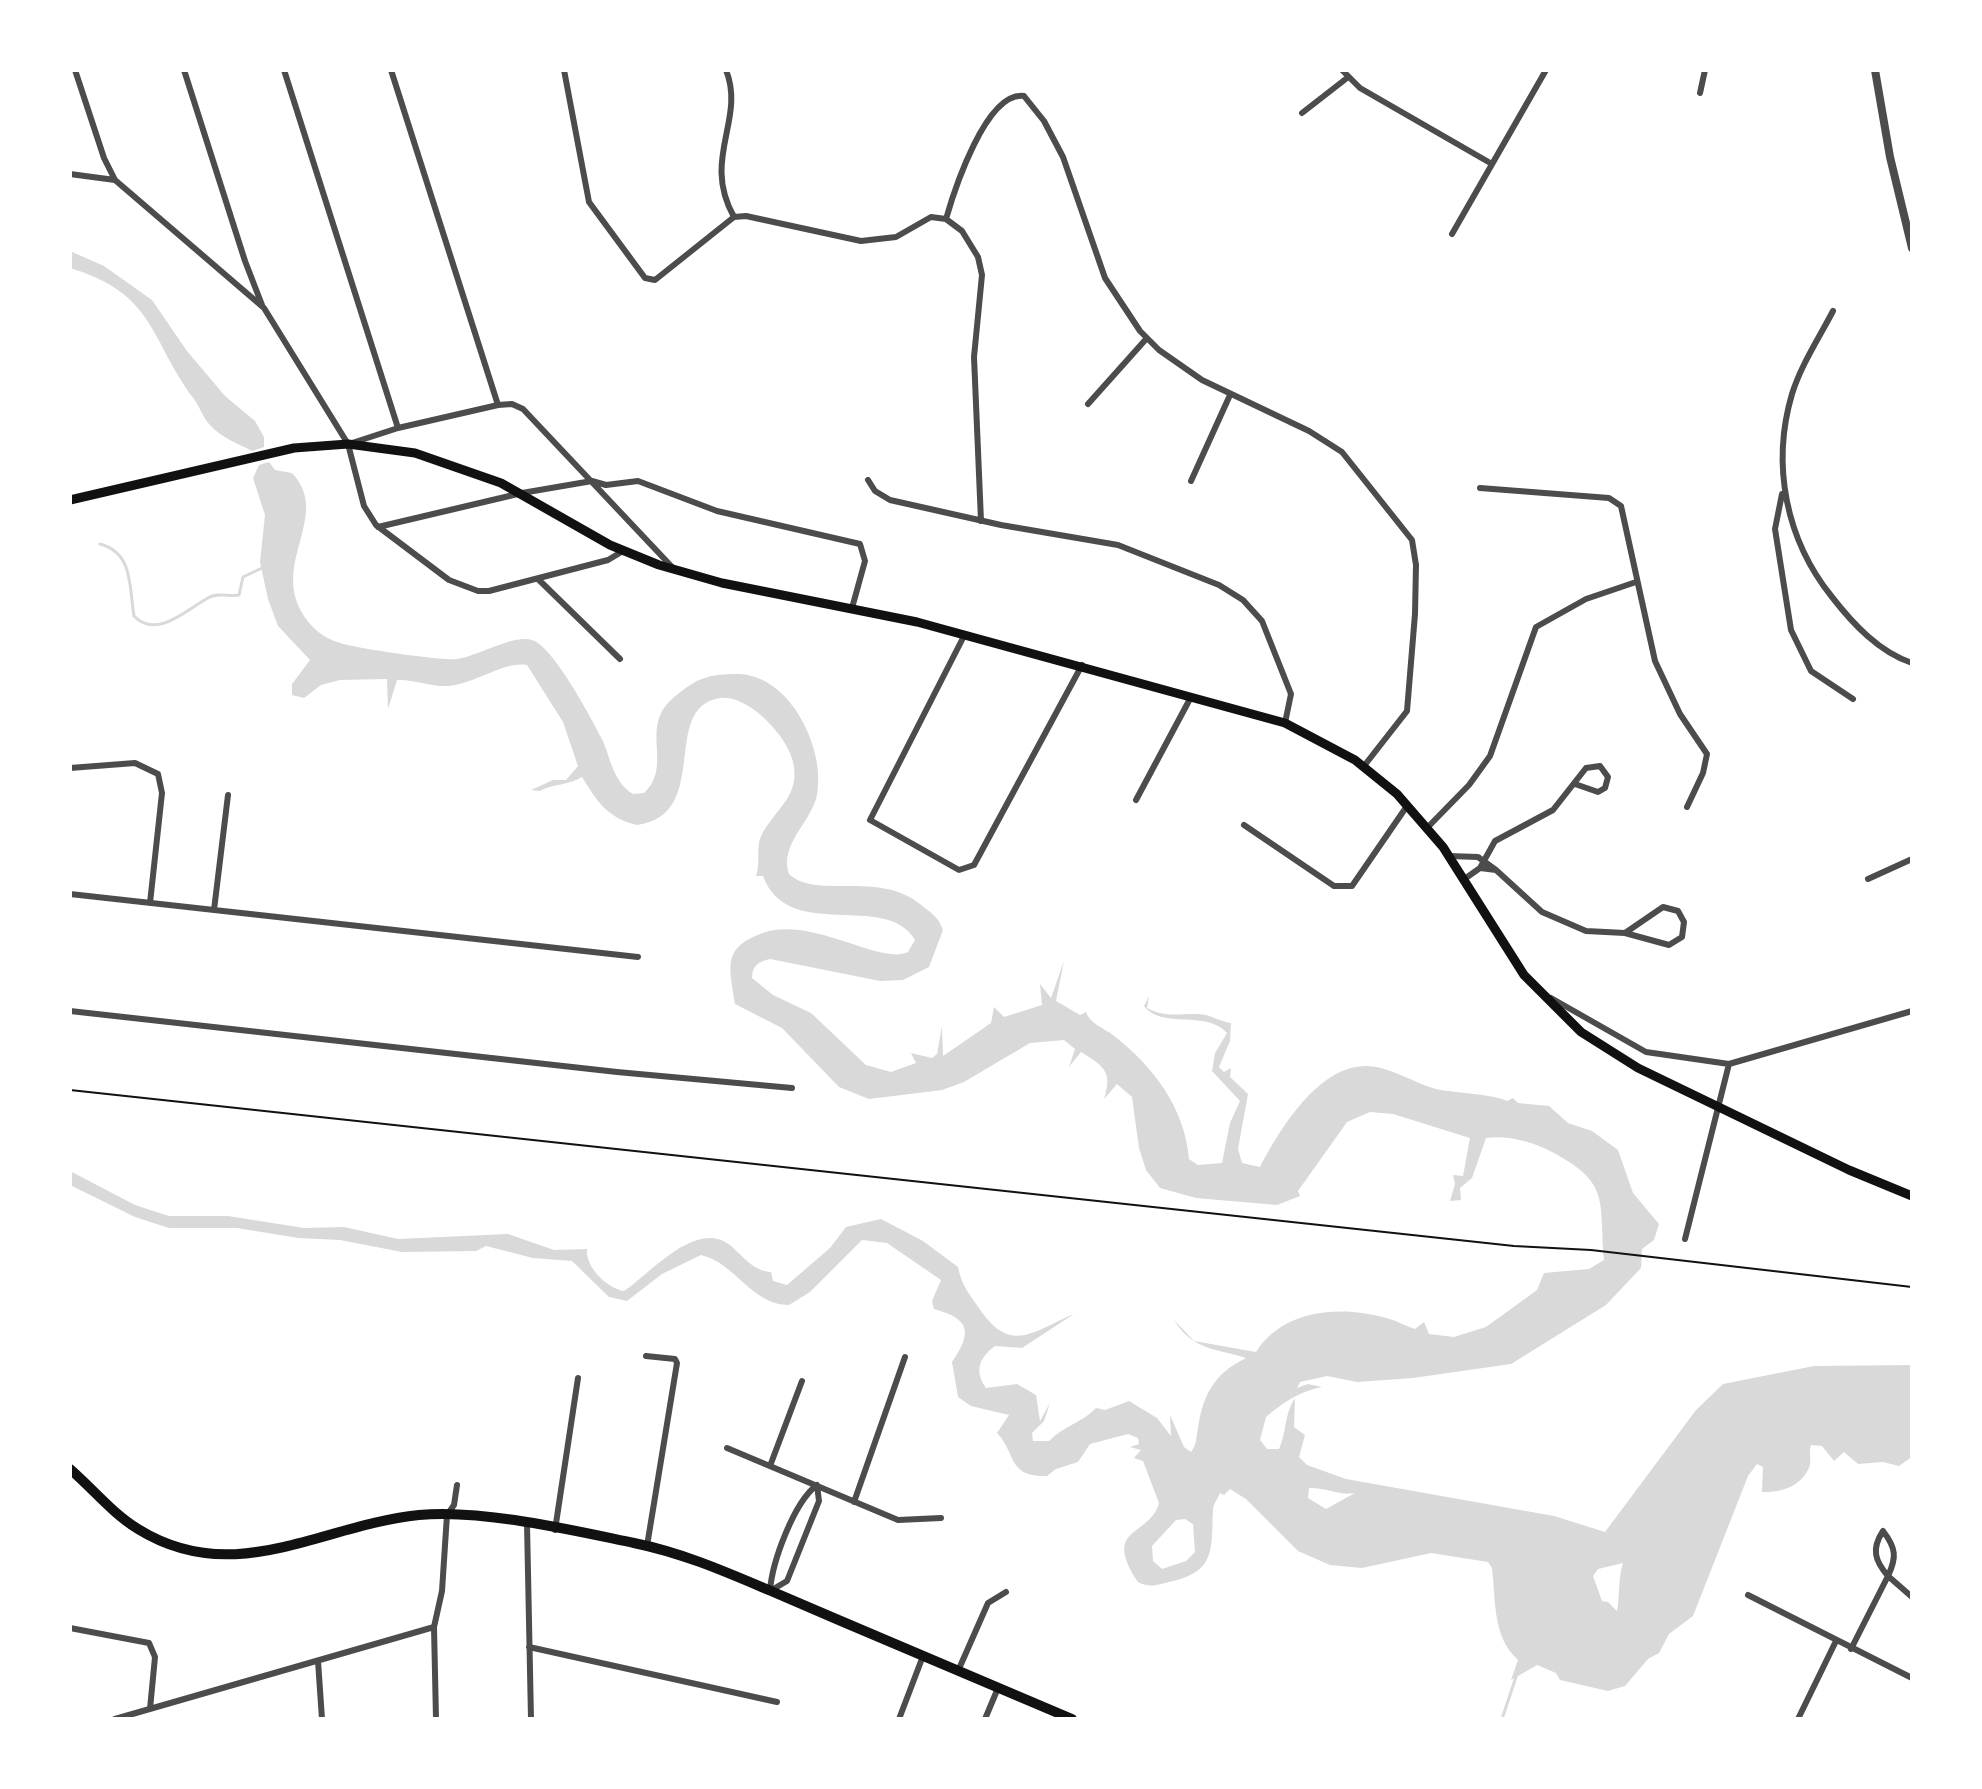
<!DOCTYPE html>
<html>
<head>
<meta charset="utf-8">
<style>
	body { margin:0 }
	#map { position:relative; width:1982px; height:1789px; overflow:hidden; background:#fff; font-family:"Nunito Sans",sans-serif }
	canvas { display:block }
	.frame { position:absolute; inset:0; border:72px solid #fff; pointer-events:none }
</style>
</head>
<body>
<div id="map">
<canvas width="1982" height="1789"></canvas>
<div class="frame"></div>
</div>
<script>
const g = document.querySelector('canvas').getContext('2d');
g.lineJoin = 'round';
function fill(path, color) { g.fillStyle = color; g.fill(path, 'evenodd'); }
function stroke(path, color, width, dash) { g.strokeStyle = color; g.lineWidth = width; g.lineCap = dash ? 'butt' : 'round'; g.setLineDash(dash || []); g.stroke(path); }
fill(new Path2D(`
	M70,251L104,266L152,300L187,351L225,396L255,421L264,437V447L252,451C237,443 222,438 210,425C203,418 200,407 194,399C149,339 156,294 70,268Z
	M269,462L275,470L292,473C335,519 261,569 312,626C318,633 328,639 337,642C352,648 442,661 457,659C478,656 514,634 532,640C553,646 590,716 601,737C611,757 612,781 633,794L644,793C674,766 639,728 672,699C696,678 708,674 738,674C791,675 826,750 817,795C811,823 779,844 789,874C817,900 877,870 920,904C931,913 938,916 943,930L929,967L903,980L880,981L770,959C759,961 752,966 752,978L773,995L811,1013L866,1065L891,1072L916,1063L911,1053L932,1058L937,1054L942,1026L943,1056L991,1023L994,1007L1004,1017L1042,1005L1040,984L1051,998L1064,961L1056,1001L1080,1015L1086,1012C1090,1024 1104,1028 1113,1035C1153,1066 1185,1108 1189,1159L1198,1165L1222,1163L1230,1123L1240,1101L1212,1071L1215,1053L1227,1033C1206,1009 1162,1030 1144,1006L1149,996L1147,1008C1168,1020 1187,1011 1206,1015C1214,1017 1222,1022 1231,1023L1230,1041L1219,1067L1224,1072L1231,1068L1230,1077L1248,1094L1238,1149L1242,1163L1260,1167C1280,1129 1318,1066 1366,1066C1389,1066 1414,1083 1436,1089C1454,1093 1494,1094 1507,1101L1513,1098L1518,1103L1549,1106L1568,1123L1592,1131L1618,1150L1633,1193L1659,1224L1654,1240L1642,1249L1641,1268L1606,1305L1511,1364L1413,1378L1357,1382L1327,1376L1300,1382L1297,1388L1308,1384L1322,1387C1298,1392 1284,1402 1266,1417L1260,1440L1267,1449H1279C1287,1431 1284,1415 1295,1398L1294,1427L1305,1435L1299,1457L1307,1465L1346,1479L1554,1516L1605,1532L1696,1410L1723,1384L1814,1366L1912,1365V1457L1899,1466L1883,1462L1858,1464L1844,1452L1834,1461L1822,1446L1811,1445C1809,1451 1811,1459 1810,1465C1803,1486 1781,1493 1762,1492L1763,1467L1757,1464L1748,1476L1693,1616L1669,1634L1659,1653L1648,1659L1625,1686L1608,1691L1560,1680L1556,1673L1537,1665L1511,1680L1518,1660C1492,1636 1496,1601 1492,1568L1488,1562L1431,1553L1362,1568L1330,1565L1298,1551L1246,1499L1230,1489L1224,1495L1220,1493C1218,1499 1213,1503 1213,1510C1211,1546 1217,1571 1173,1581C1159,1584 1152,1589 1138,1582C1101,1526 1150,1537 1159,1503L1143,1461L1134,1458L1141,1450L1130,1447L1139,1444L1138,1438L1128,1434L1090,1444L1078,1462L1056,1469L1047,1476C1007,1477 1017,1454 997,1433L1009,1415L971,1406L958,1397L952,1362C972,1333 971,1319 934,1309L932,1301L941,1280L887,1243L862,1240L810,1292L789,1305C751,1305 736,1263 701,1255L662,1274L627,1301L609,1297L572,1261L533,1258L486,1246L476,1251L402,1252L340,1240L298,1238L237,1228H169L135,1217L70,1185V1171L135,1205L169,1216H228L304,1228L344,1227L398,1239L508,1234L554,1250L587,1249C585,1266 606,1288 624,1291C650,1274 697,1217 731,1246C744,1257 753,1271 771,1272L773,1281L787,1285L830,1248L846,1227L881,1219L923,1241L958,1267C962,1287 970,1295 981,1311C1012,1355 1035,1330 1074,1314L1022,1348L995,1346C979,1358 974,1371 986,1388L1017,1384L1036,1395L1040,1421L1050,1403L1044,1421L1032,1433L1033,1441H1049C1063,1426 1082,1423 1096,1408L1105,1410L1129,1401L1157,1418L1171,1436L1170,1415L1184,1447L1191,1452C1197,1444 1196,1438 1198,1428C1203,1394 1215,1373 1246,1358C1216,1348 1193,1351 1174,1320L1194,1341L1256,1352C1283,1309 1341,1305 1386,1318C1396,1320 1405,1326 1415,1329L1424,1322L1429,1334L1454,1337L1486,1327L1537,1290L1544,1273L1589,1269L1604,1260C1599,1201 1611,1183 1552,1152C1533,1142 1508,1135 1486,1138L1472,1178L1460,1188L1461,1200L1450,1201L1455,1184L1453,1175L1463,1176L1470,1138L1393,1114L1370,1112L1347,1122L1298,1191L1300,1196L1277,1205L1196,1198L1160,1188L1146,1170L1139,1148L1132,1097L1117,1084L1104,1099C1113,1072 1104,1066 1081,1052L1069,1067L1075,1049L1064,1040L1030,1043L964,1082L942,1090L869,1099L839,1087L782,1028L735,1004C731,971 720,949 760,934C810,914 880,966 908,952L915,940C886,890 788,944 763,876H756C761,862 755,847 762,834C769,821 779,811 787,799C806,769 786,739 764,718C754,708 735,696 720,698C659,707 713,815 637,825C607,818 597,801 582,777C568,786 553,783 540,791L531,790L553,780H566L578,766L563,722L527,665C504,661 475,684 448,686C432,687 413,679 397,680L388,709L387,679L340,680L321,685L304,698L292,695V684L310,660L278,626L268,599L260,562L265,515L253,478L259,465ZM1309,1488C1325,1487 1340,1496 1355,1493L1326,1509L1308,1498ZM1185,1519L1193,1524L1195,1552L1186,1561L1162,1569L1153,1561L1152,1546L1176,1520ZM1623,1563C1618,1578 1620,1595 1617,1611L1608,1602L1602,1601L1593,1576L1598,1569Z`), '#d9d9d9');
stroke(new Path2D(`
	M100,544C134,553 129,588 134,616C157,640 187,609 208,598C217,592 229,597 239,595L243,577L262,568
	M1502,1719L1516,1677`), '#d9d9d9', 3);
stroke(new Path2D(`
	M70,1090L1514,1246L1591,1250L1912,1287`), '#111', 2);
stroke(new Path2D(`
	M75,70L104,158L115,180
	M184,70L245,261L262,305
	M284,70L398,428
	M391,70L498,405L512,404L523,409L673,568
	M564,70L589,202L645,278L655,280L734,217
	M726,70C746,120 701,158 734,217
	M1342,70L1360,88L1492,164
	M1700,93L1705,70
	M1302,113L1347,78
	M70,174L115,180L264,308L348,444L364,506L376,525L449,580L478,591H489L608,560L623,551
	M734,217L746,216L861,241L896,237L931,217L946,219L962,231L978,257L982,275L974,357L981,521
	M946,219C954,191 986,91 1024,96L1044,121L1063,157L1105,278L1140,331L1159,350L1202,380L1309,431L1342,452L1412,540L1416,565L1415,614L1407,711L1364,766
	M1452,234L1546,70
	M1833,311C1819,338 1801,365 1792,394C1771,465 1786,540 1832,597C1853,624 1879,652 1912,663
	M1088,404L1147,338
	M352,443L398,428L498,405
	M868,480L875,491L890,500L1001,525L1118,545L1219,585L1243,600L1262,621L1291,694L1285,723
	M1191,481L1230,395
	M1480,488L1609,498L1621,506L1655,661L1680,714L1707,754L1703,773L1687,807
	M1782,494L1775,529L1791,630L1811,671L1853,699
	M378,527L522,493L592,481L606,485L638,481L717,511L860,544L865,561L852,608
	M538,579L620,659
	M965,634L870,820L959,870L974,865L1082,665
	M70,768L135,763L158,774L162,793L150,903
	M1136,800L1191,697
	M1244,825L1334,886H1352L1407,806
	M1427,828L1469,785L1490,756L1536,627L1586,599L1636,582
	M1449,856L1478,857L1496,870L1480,868L1463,880
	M1480,868L1495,841L1553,810L1586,768L1600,766L1608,777L1605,788L1598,792L1575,784
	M1496,870L1542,912L1586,931L1625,933L1663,907L1678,911L1684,922L1682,937L1669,945L1625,933
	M1868,879L1912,859
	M70,894L638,957
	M214,910L228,795
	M1551,998L1646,1052L1729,1064L1912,1011
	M70,1011L617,1072L792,1088
	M1685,1239L1729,1064
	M646,1356L675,1359L677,1363L647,1546
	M727,1448L898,1520L941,1518
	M770,1466L802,1381
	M817,1485L819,1501L787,1581L770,1591C772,1562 794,1502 817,1485Z
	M854,1502L905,1357
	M527,1524L531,1719
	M555,1530L578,1378
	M1883,1531C1896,1548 1897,1557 1888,1576C1875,1561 1871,1549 1883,1531Z
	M1748,1595L1912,1678
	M70,1628L149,1643L155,1657L150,1709
	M529,1647L777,1702
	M1851,1649L1888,1576L1912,1597
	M318,1661L322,1719
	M958,1671L988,1603L1006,1592
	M115,1719L434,1627
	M436,1719L434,1627L442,1591L447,1515L454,1505L457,1485
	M899,1719L923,1656
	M985,1719L998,1688
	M1798,1719L1836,1641`), '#4c4c4c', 6);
stroke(new Path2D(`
	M1875,70L1890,157L1912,248`), '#4c4c4c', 8);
stroke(new Path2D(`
	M70,500L294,448L348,444L415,453L501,483L610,545L659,565L722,583L917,622L1285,723L1355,760L1397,794L1443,847L1524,975L1581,1032L1638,1068L1849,1170L1912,1196`), '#111', 9);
stroke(new Path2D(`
	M70,1469C93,1489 112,1513 138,1529C235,1589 321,1525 419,1515C482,1509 571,1530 634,1543C683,1553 726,1572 771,1591C871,1634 971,1676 1072,1719`), '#111', 10);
</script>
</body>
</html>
